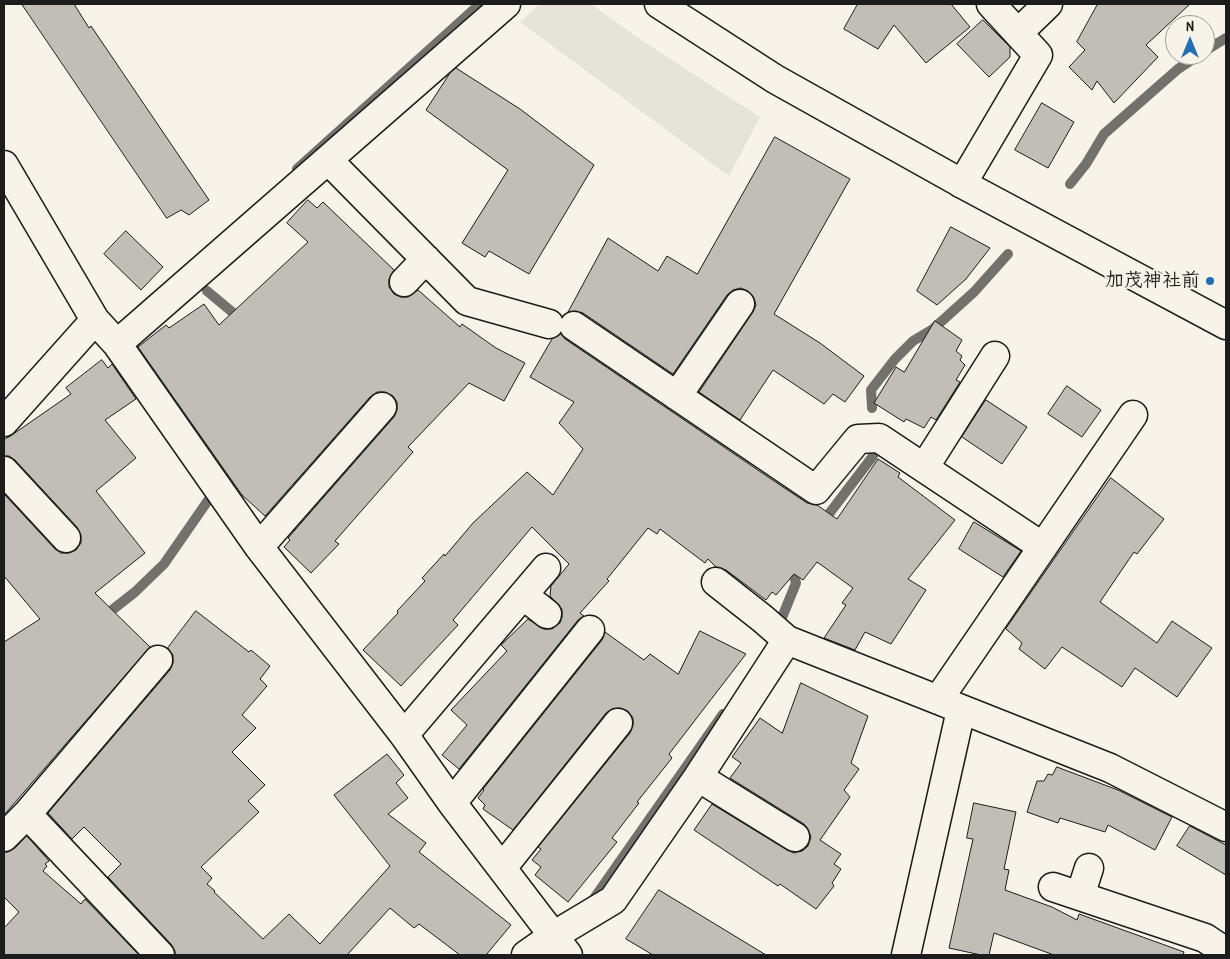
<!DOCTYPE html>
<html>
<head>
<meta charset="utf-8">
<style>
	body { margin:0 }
	#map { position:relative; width:1230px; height:959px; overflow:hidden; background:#f7f3e8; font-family:"Patrick Hand",sans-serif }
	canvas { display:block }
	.frame { position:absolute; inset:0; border:5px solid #1c1c1c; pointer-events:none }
	.north { position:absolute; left:1165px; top:15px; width:50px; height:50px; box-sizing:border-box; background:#f7f3e8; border:1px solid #9f9d96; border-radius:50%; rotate:0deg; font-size:14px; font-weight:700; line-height:20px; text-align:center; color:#1c1c1c }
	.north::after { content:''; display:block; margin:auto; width:18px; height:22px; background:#1f6fb2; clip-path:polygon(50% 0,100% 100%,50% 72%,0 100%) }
</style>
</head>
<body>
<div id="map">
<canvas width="1230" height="959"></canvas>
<div class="frame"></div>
<div class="north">N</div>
</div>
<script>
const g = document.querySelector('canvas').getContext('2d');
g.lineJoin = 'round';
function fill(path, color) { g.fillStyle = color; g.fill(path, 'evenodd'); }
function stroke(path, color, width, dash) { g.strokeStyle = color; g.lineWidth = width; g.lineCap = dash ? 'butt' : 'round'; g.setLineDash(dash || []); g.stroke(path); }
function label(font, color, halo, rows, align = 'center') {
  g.font = font + ' "Patrick Hand","Klee One",sans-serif'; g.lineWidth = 4; g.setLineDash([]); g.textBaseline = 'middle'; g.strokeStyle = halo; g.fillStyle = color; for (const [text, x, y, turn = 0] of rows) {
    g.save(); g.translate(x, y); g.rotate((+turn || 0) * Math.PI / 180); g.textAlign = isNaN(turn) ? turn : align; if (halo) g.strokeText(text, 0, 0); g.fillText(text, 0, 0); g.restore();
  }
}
fill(new Path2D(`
	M540,4H591L644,42L760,117L729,176L520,22Z`), '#e6e3d9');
stroke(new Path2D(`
	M1205,51L1226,38
	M297,169L480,4
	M1070,184L1086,164L1104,134L1178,69L1199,55
	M207,291L243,321
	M872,408L871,390L895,359L913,341L933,329L974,292L1008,254
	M822,523L873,456
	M102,618L135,592L164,564L209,499
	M781,620L796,583L791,566L793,563
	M590,904L723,714`), '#72716c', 10);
const building = new Path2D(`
	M22,4H74L89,28L91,26L209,200L189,215L181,210L167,218Z
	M858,4H951L970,27L926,63L894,25L878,49L844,29Z
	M1098,4H1190L1146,45L1158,57L1114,103L1097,81L1092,90L1069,67L1085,50L1077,42Z
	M983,20L1010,47V57L989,77L957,44Z
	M456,68L520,109L594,165L529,274L489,251L485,257L462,243L508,170L426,110L450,73Z
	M1042,103L1074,122L1048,168L1015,150Z
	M775,137L850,179L774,314L820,343L864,376L845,402L833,394L824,404L773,370L740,420L699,392L753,312L756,305L754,298L748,291L741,288L733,290L727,295L673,374L583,313L576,311L568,312L608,238L658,271L667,256L697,274Z
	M308,200L317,208L323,202L394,270L389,279V287L394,294L401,297H408L418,290L460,327L462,324L496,348L525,363L504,401L469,383L408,447L413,452L335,541L339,544L311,573L284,547L290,540L288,538L394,417L397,410V402L393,396L385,392H377L370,397L265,516L242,495L138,347L166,325L169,328L204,304L219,325L308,242L287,223Z
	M951,227L990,248L966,279L937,305L917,291Z
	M126,231L163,267L141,290L104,254Z
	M935,321L962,340L956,351L962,356L960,360L965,365L956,380L960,382L936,420L931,417L924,428L906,419L904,422L874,403L896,367L904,372Z
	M561,334L565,339L771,479L807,503L817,505L837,519L878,459L900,473L898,477L955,520L908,579L926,590L891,644L865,632L855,650L824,638L846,605L842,603L853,588L817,562L803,580L794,574L776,595L772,592L766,600L726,570L716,567L708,559L705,563L660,529L657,534L648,528L607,579L609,581L580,613L584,616L578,620L459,769L442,755L467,725L451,710L507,651L501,645L528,619L544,629H552L560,623L562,617V609L550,596L551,586L569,564L532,527L453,620L458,625L401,686L363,650L398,613L397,611L425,581L422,578L444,554L445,556L473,523L527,472L553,495L583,449L559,423L574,402L530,377L552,339Z
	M102,360L108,368L112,364L136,399L105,420L136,458L96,491L145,553L95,593L150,647L4,815V642L40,619L4,576V494L55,549L61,553H69L76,550L81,543V535L77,527L15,460L9,456H4V439L9,437L71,394L66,388Z
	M1067,386L1101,410L1082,437L1048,414Z
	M986,400L1027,427L1002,464L962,437Z
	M1111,478L1164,519L1137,554L1134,552L1100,602L1157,643L1172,621L1212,648L1177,697L1135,668L1122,687L1062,647L1045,669L1019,649L1022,643L1006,629Z
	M974,522L1021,551L1003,577L959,549Z
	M196,611L249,652L251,650L270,666L260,679L267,686L242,715L256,728L232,752L265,785L248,801L259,812L201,867L212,878L207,884L215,891L214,892L263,939L289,914L320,944L390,866L334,795L387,754L404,775L396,783L408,798L388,814L426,843L419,852L511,925L486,955H460L419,924L414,928L390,908L347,955H175V951L171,944L108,877L121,864L84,827L72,839L48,813L170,670L173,663V655L168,648Z
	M700,631L746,654L669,754L672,758L637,802L639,803L612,838L617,842L568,902L535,875L541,867L532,860L541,849L538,847L630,733L633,725V718L628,711L620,708L612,709L606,713L513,830L483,809L485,805L478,798L484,790L483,789L602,640L605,632L644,660L650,654L678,674Z
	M801,683L868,716L851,763L859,769L844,790L850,797L820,840L841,854L834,864L841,869L832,883L834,886L816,909L780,884L778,886L694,830L712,804L787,850L794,853L802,851L808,846L811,837L808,829L804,824L730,778L741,763L732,757L760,718L782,733Z
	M1057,767L1118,790L1172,817L1155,850L1108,825L1105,832L1060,818L1058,823L1027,812L1037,781H1044L1048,774L1052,775Z
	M974,803L1016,812L1004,869L1009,870L1005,890L1052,907L1077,920L1079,914L1184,952L1183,955H1054L994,933L989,955H981L949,948L973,839L967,838Z
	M1190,826L1226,845V875L1177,846Z
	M27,836L49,861L45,864L47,866L43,871L81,904L85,899L139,955H4V928L19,912L4,897V852H8L15,848Z
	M659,890L766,955H653L626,939Z`);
fill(building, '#c0beb5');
stroke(building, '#1c1c1c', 1);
const minor = new Path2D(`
	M1018,33L1048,4
	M328,160L467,301L549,324
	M4,165L95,320L117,344L259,547L404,735L452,803L568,955
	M962,184L1038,55L991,4
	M404,282L426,259
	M574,326L816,490L858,439L879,438L1043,547
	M117,344L506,4
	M677,396L740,304
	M4,422L95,320
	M924,468L995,356
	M4,471L66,538
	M259,547L382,407
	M716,582L763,619L787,640
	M523,595L547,614
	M938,700L1133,415
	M404,735L546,568
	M698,777L795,837
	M452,803L590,630
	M27,814L160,955
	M4,837L27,814L158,660
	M502,868L618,723
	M1053,887L1205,938L1223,950
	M1080,896L1089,868
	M526,955L553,936L613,900L698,777L787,640L1110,768L1226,827
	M906,955L961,710`);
const tertiary = new Path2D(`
	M659,4L775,79L970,188L1226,325`);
stroke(minor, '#1c1c1c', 31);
stroke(tertiary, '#1c1c1c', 31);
stroke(minor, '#f7f3e8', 28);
stroke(tertiary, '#f7f3e8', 28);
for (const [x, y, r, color] of [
	[1210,281,5,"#1f6fb2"]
]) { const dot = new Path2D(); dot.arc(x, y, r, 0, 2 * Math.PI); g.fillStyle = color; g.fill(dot); stroke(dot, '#f7f3e8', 2); }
label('bold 19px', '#1c1c1c', '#f7f3e8', [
	["加茂神社前",1200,281]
], 'right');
</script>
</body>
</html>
